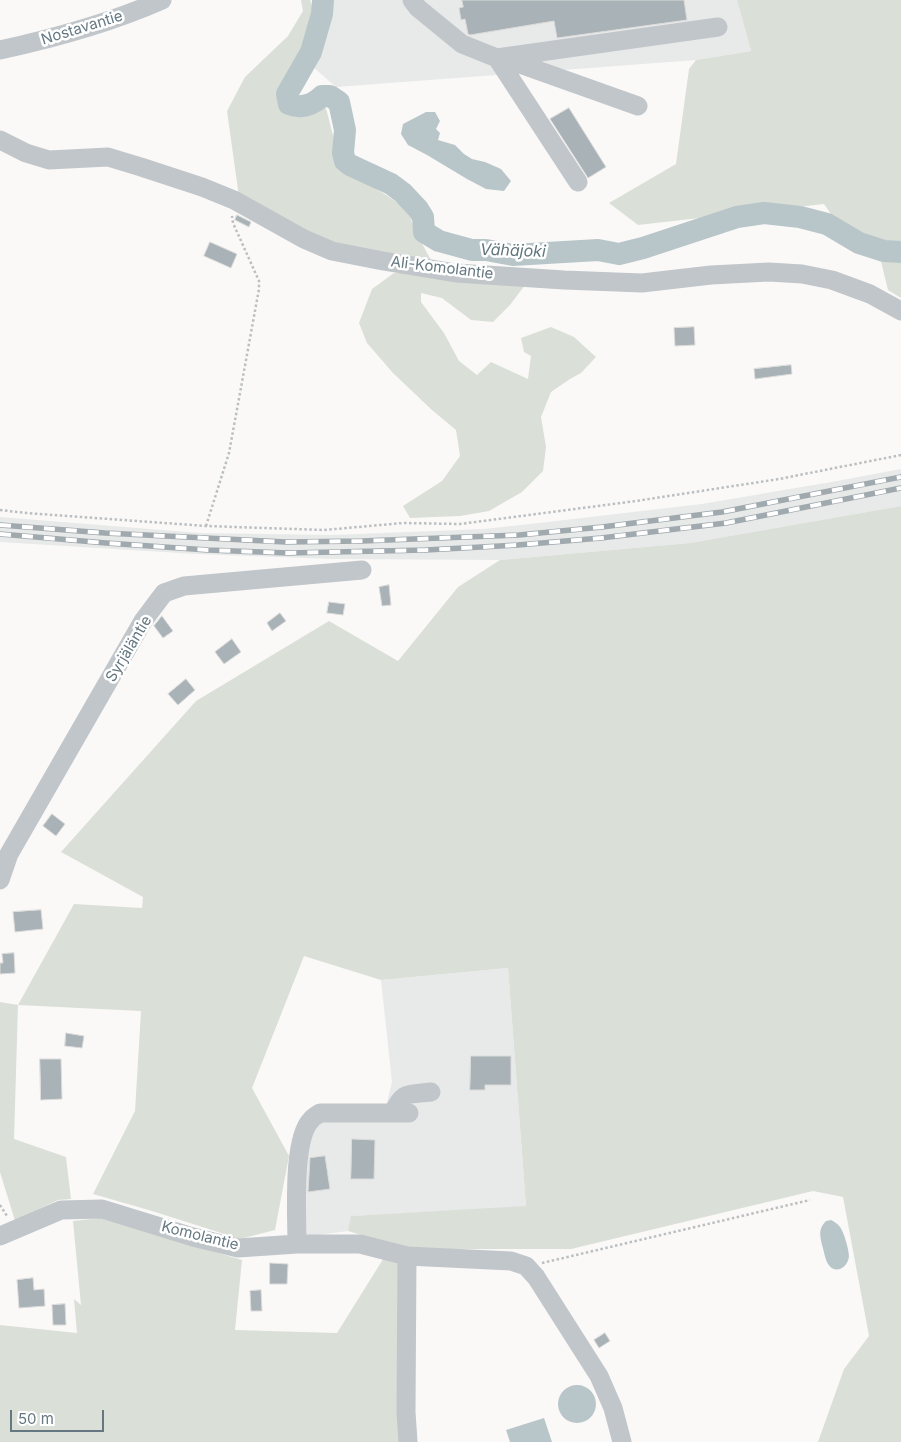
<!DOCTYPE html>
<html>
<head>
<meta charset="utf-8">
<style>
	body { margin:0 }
	#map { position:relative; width:901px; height:1442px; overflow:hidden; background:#faf9f8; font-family:Inter,sans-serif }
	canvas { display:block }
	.scale { position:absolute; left:10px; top:1410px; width:94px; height:22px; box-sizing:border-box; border:2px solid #657882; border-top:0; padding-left:6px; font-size:15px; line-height:18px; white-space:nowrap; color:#657882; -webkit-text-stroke:4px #fff; paint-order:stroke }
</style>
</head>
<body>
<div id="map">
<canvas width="901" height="1442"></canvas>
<div class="scale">50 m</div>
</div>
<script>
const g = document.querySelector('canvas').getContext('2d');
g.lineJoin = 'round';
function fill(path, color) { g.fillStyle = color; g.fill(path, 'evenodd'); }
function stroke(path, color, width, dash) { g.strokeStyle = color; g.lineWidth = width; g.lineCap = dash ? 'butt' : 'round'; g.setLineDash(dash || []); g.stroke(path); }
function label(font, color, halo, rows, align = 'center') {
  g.font = font + ' Inter,sans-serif'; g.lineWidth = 5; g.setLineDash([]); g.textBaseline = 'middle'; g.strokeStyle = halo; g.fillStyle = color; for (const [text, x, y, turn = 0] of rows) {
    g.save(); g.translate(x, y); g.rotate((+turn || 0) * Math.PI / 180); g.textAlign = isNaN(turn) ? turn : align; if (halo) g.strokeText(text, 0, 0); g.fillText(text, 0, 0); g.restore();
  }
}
fill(new Path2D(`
	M330,0H737L751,51L696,60L336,87L313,67Z
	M901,469V506L690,543L500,560L332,559L196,554L0,542V517L200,533L333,535L484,529L539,523L702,504L837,481Z
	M508,968L526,1207L352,1216L348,1231L304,1237L301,1161L320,1117L383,1119L392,1082L381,980Z`), '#e8e9e9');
fill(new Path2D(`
	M301,0H310L313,9L305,43L287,81L283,98L292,111L306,109L324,103L327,112L340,163L360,180L386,195L408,210L414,229L432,262L331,243L239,197L227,111L245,77L288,36L303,11Z
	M737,0H901V298L888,290L876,241L842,230L824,204L638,225L609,203L676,164L689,69L696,60L751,51Z
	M427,272L525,285L510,305L493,322L471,320L442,298L421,293V302L444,333L459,361L477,375L491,362L528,379L531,356L524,352L521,338L551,327L574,337L596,357L581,373L570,379L551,392L541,417L546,447L543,471L522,492L489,511L460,516L410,518L403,506L442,481L460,456L456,430L432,410L393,373L367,343L359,323L372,289L394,273Z
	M901,506V1442H818L844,1369L869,1336L843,1197L813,1191L571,1249H408L348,1231L351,1216L526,1206L508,968L381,980L304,956L252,1088L289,1156L275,1230L240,1239L152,1211L93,1194L135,1111L141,1011L18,1005L14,1139L66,1157L71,1199L58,1200L15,1221L0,1172V1002L18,1005L74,904L142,908L143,897L61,852L196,701L329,621L398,661L458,587L500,560L690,543Z
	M100,1218L242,1260L235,1330L337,1333L385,1256L401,1262L402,1442H0V1325L77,1333L74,1299L81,1305L73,1221Z`), '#dadfd7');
fill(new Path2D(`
	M426,112H435L440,121L436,129L440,133L438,140L455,145L464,154L472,159L485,162L501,169L511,181L504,191L486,189L467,179L427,155L408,145L401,134L403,124Z
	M831,1220C835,1222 838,1224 840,1227C844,1232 849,1250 849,1256C848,1268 835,1275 828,1264C825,1259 824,1251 822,1245C820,1235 818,1229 826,1221Z
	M558 1404a19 19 0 1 1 38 0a19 19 0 1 1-38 0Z
	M544,1418L552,1442H510L506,1430Z`), '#b9c6c9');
stroke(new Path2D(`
	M323,0L322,14L311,52L287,94L289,104C300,109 313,105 322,96H330L339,102L345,130L343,153L345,161L350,165L391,184L403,193L418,209L423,217L424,232L439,241L472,250H486L513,255L598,250L619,254L643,248L737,217L764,213L800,217L827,224L859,243L884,251L901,252`), '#b9c6c9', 22);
const building = new Path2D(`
	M462,0H684L687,20L557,38L554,21L470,35L468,34L465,19L461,20L459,8L463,7Z
	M569,108L606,167L588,178L550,119Z
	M237,215L251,222L249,227L235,220Z
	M210,242L237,254L231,268L204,256Z
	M694,327L695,345L675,346L674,328Z
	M791,365L792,374L755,379L754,369Z
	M389,585L391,605L382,606L379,587Z
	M329,602L345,604L343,615L327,613Z
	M280,613L286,621L272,631L267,623Z
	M162,616L173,631L163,638L154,626Z
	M232,639L241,652L224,664L215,652Z
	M186,679L195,690L178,705L168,694Z
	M52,814L65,824L56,836L43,826Z
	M41,910L43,929L15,932L13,912Z
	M14,953L15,973L0,974V963H3L2,954Z
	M66,1033L84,1036L82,1048L65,1046Z
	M471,1056H511V1085H485V1090H470Z
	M40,1059H61L62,1099L41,1100Z
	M352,1139L375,1140L374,1179H351Z
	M325,1156L330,1189L308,1192L310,1158Z
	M270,1263L288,1264L287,1284H270Z
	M33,1278L34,1290L44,1289L45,1306L19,1308L17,1280Z
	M261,1290L262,1311H251L250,1291Z
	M65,1304L66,1325H53L52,1305Z
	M605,1333L610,1341L599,1348L594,1340Z`);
fill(building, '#a8b2b7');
stroke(building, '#dcdbda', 1);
stroke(new Path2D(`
	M0,510L26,513L206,526L324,530L403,523L460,524L636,501L779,479L901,455
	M206,526L229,453L259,289V281L233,223L232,216
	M0,1205L7,1216
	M542,1263L810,1200`), '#bbbfc2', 2.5, [2.5, 2.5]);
stroke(new Path2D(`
	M412,0L418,8L462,44L497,58L718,27
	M0,50C55,38 110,23 162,0
	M497,58L578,182
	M506,59L638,106
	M0,140L26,153L49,160L108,157L141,167L202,187L234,200L304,239L332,251L383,261L456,273L564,280L642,283L711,275L769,272L802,274L832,280L870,294L901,311
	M0,880L9,854L143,621L164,593L184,586L362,570
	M393,1113C403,1090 409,1095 431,1092
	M0,1236L61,1210L102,1209L193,1237L238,1248L297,1244H360L407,1256L511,1261L526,1266L536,1277L599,1376L613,1408L622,1442
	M297,1244C297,1216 292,1139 311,1120C313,1117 317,1115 320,1113H409
	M407,1256L406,1412L408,1442`), '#c1c6ca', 19);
const rail = new Path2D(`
	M0,525L105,533L286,542L362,541L519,535L602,527L722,512L901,477
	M0,534L106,543L208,550L288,553L426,550L518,545L601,538L726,523L901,488`);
stroke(rail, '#a0a9ae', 5.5);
stroke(rail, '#fff', 4, [11]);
label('15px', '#657882', '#fff', [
	["Nostavantie",82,28,-17],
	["Ali-Komolantie",442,268,7],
	["Syrjäläntie",129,649,-59],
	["Komolantie",200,1236,14]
]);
label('italic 16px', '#60767c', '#fff', [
	["Vähäjoki",513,251,2]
]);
</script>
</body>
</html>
